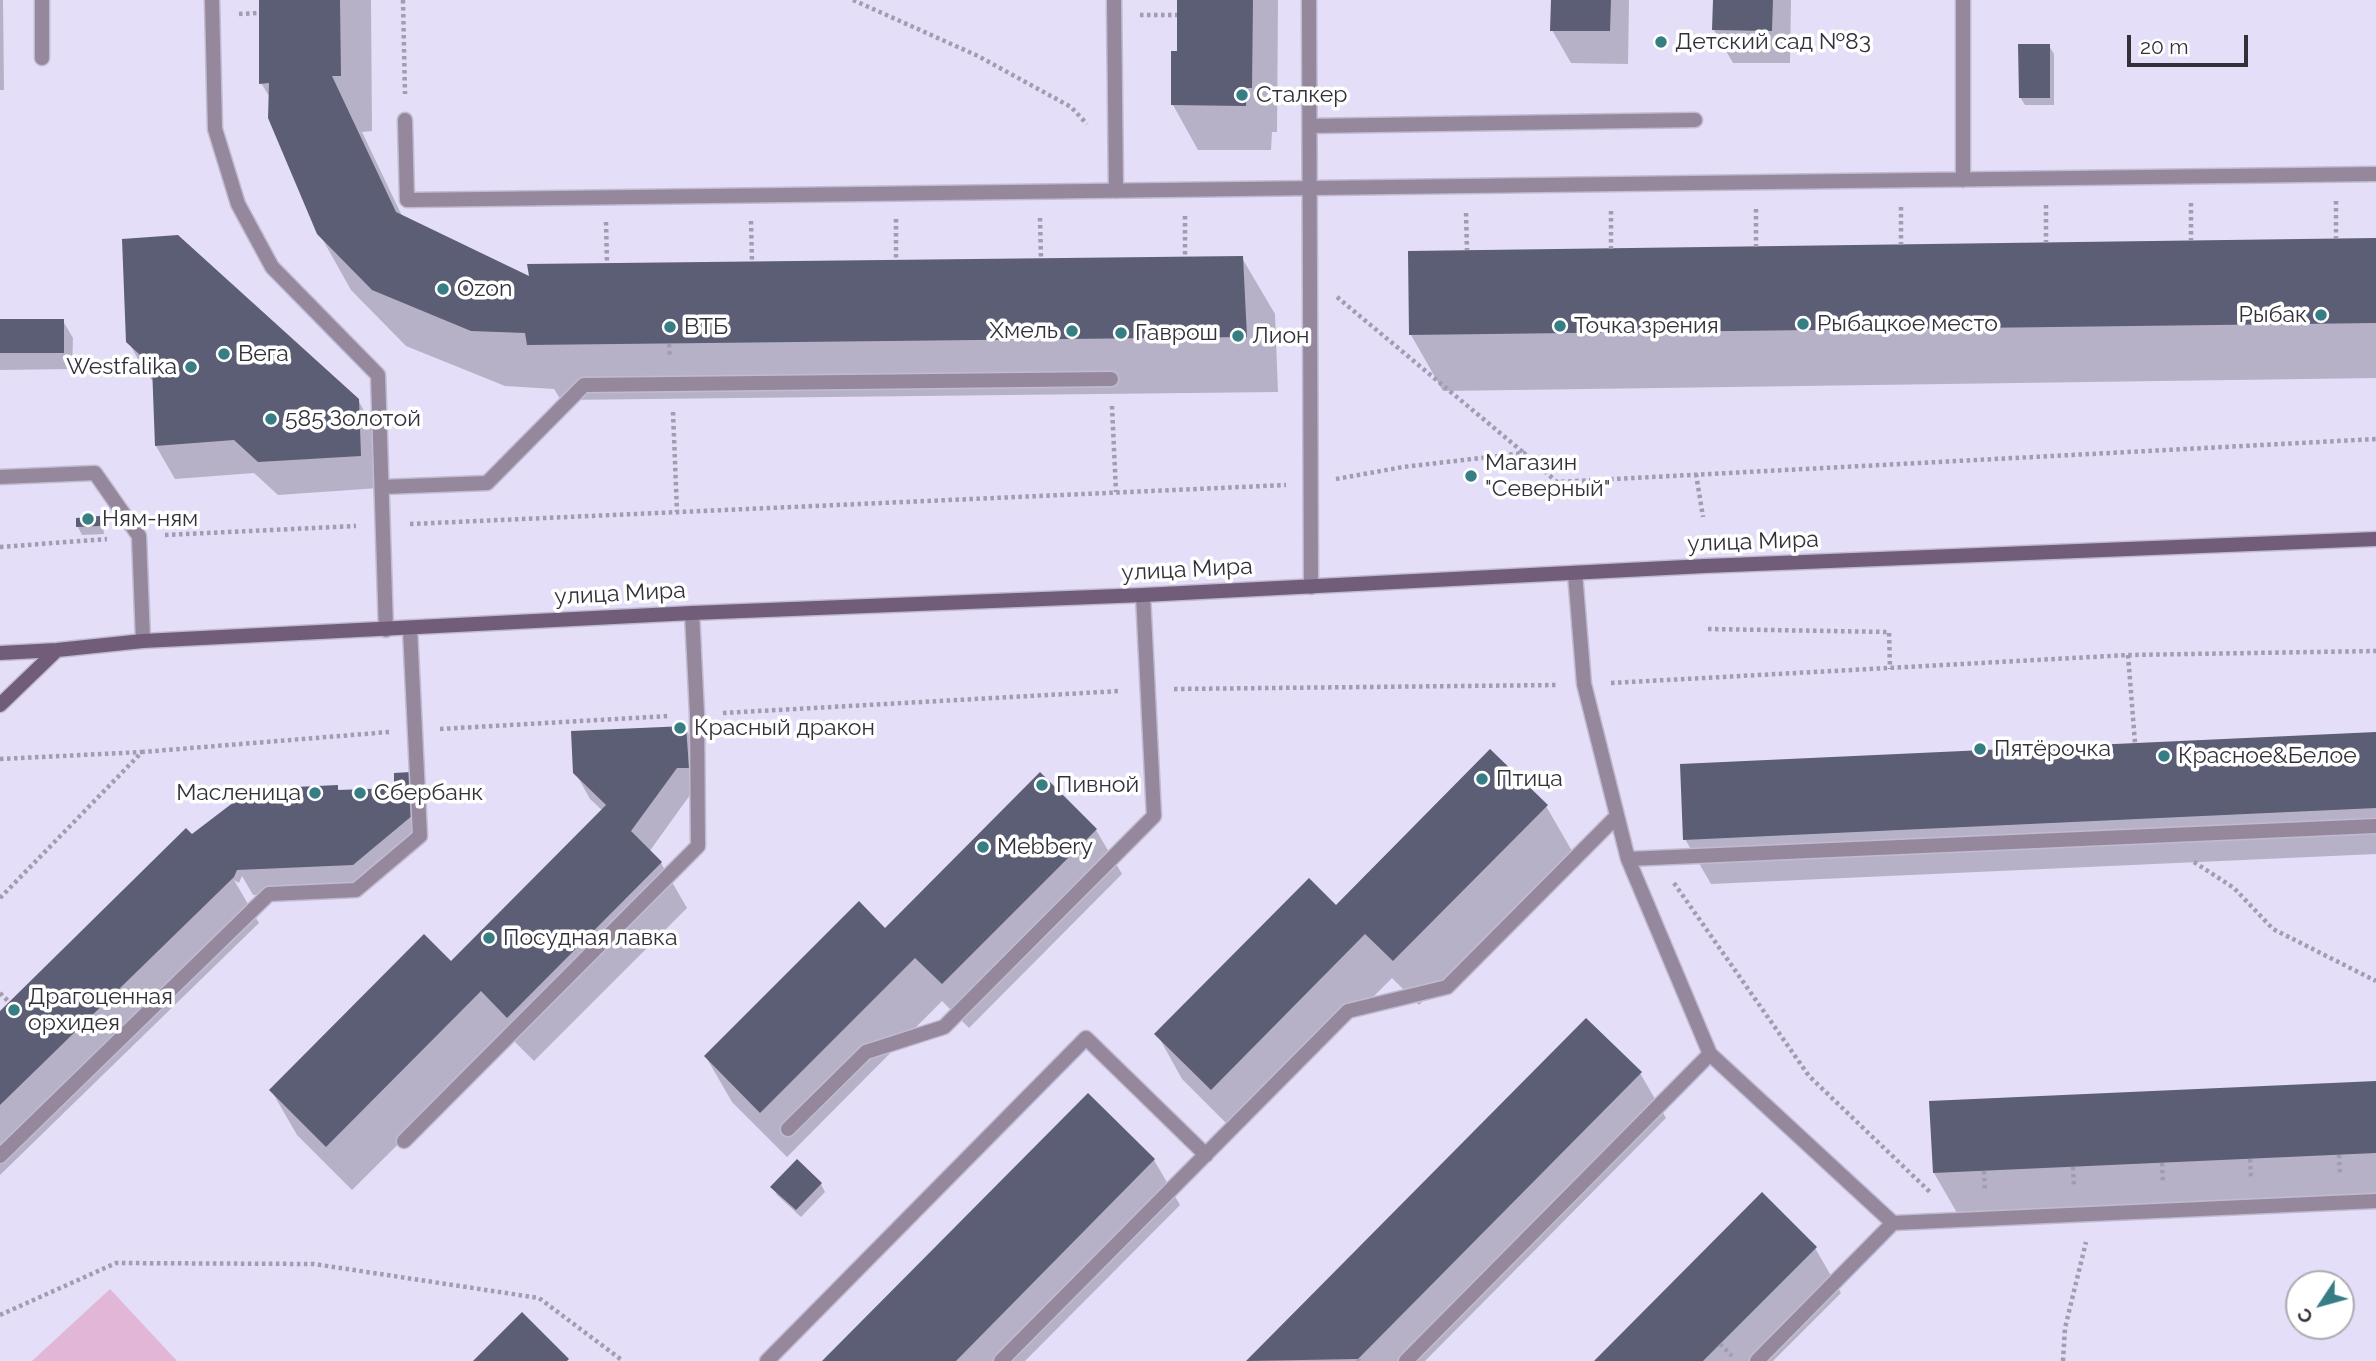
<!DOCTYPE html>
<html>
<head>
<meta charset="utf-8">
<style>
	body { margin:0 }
	#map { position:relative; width:2376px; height:1361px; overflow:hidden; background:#e4def8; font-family:Raleway,sans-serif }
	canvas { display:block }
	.north { position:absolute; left:2285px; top:1270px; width:70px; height:70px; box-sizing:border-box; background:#fff; border:2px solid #adacb0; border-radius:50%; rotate:234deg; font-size:19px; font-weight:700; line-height:28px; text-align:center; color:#33303a }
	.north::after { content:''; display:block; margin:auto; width:24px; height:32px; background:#367e84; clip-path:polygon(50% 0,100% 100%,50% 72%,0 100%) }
	.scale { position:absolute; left:2127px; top:35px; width:121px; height:32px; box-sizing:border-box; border:4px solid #33303a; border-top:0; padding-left:9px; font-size:21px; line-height:24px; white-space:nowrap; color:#33303a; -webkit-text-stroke:5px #fff; paint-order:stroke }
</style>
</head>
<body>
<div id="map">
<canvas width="2376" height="1361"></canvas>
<div class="north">С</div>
<div class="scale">20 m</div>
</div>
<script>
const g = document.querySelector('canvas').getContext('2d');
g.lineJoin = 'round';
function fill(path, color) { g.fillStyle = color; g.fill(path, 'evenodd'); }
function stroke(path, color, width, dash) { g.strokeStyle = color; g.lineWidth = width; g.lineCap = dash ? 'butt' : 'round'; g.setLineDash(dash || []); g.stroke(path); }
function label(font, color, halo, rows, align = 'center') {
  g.font = font + ' Raleway,sans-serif'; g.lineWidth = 7; g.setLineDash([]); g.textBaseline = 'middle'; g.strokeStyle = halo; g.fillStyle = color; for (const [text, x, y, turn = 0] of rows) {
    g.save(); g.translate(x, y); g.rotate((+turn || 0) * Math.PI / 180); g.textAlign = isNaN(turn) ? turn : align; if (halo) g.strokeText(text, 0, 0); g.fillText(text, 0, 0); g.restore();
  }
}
fill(new Path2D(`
	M110,1289L177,1361H32Z`), '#e1b6d7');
fill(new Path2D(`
	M0,0H3L4,90H0Z
	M261,0H371L372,131L362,132L403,218L531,279L1242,258L1275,314L1278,392L561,400L554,389L505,386L406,346L351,290L319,233L271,99L261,83Z
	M1179,0H1278L1277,132H1272L1271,150H1198L1173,105L1179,53Z
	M1552,0H1629L1628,64L1571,63L1552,30Z
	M1714,0H1791L1790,63H1733L1714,30Z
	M2049,46L2054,54V105H2025L2020,97Z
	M2376,240V378L1443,391L1411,335Z
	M0,321H63L73,338L72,369L0,370Z
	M128,341L358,400L377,434L379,488L278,495L254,473L175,479L156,446L154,382L147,375Z
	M99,518L103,526L104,534L82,535L78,527Z
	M685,728L690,736L692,775L690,776V795L649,852L661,863L687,908L534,1061L508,1035L352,1190L297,1135L271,1090L451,964L603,811L590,799L575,772Z
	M2376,734V854L1711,884L1685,839Z
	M395,775L421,833L355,891L253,895L242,876L239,883L234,880L259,923L0,1175V1013L197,842L337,787L340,792L396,789Z
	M1546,806L1572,851L1419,1005L1392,978L1237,1134L1182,1079L1157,1034L1336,907Z
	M1096,830L1122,874L969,1028L942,1001L787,1157L732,1102L706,1057L885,930Z
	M1586,1020L1640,1073L1666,1118L1425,1361H1249Z
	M2376,1083V1199L1960,1218L1934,1173Z
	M1088,1095L1154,1160L1180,1205L1025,1361H825Z
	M821,1184L825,1192L801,1217L777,1195L773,1187Z
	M1815,1248L1841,1293L1773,1361H1597Z`), '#0003');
fill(new Path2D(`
	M259,0H340L341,76H332L396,212L529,276L527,264L1243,256L1247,337L527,345L525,333L471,331L372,290L317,234L268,118L269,83L259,84Z
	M1177,0H1253L1252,88H1247L1246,106L1171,105V51H1177Z
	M1551,0H1611L1610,31H1550Z
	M1713,0H1773L1772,31L1712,30Z
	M2018,44H2050V98H2019Z
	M178,235L359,399L361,456L258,462L234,440L155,446L152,366L126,342L122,239Z
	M2376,238V323L1409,335L1408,251Z
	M0,319H64V353H0Z
	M100,516V526L76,527V518Z
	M686,726L689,768H677L631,831L662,862L507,1018L481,991L326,1147L269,1090L424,934L451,961L606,805L573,773L571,731Z
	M2376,732V808L1683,840L1680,764Z
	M1490,749L1548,805L1393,961L1365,934L1211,1090L1154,1034L1309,878L1336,905Z
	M411,772L413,815L353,865L237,870L234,877L0,1105V1011L186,828L192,834L234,802L233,790L338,785V790L394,788V773Z
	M1040,772L1097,829L942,984L915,958L760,1113L704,1056L859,901L885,928Z
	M1586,1018L1642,1072L1358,1359L1246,1361Z
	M2376,1081V1153L1933,1173L1929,1101Z
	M1088,1093L1155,1159L956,1361H822Z
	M797,1159L822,1183L796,1210L770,1187Z
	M1762,1192L1817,1247L1703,1361H1594Z
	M522,1312L569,1359L567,1361H473Z`), '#5b5e74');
const lane = new Path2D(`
	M42,0V58
	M212,0L215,129L238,204L272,267L378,375L386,630
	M1114,0L1116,191
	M1309,0L1311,587
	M1963,0V180
	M405,120L407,200L2376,174
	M1310,126L1695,120
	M0,477L95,473L139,536L143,641
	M382,487L487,483L584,385L1111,379
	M1575,573L1584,684L1628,859L1710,1054L1893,1223L2376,1201
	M1628,859L2376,826
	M788,1129L866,1052L944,1027L1154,816L1143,595
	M404,1141L698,846L697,714L692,613
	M0,1156L269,894L356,890L420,836L410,629
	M767,1361L1086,1038L1206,1155
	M1001,1361L1348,1011L1447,987L1617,816
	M1406,1361L1710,1054
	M1757,1361L1893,1223`);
const secondary = new Path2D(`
	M0,653L57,650L143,641L692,613L1143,595L1705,566L2376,539
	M0,705L57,650`);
stroke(lane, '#c1bbd2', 17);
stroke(secondary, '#c1bbd2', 17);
stroke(new Path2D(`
	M403,0L405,94
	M853,0L978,56L1071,107L1087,124
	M239,14L259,13
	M1140,15H1177
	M2336,201V239
	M2191,203V241
	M2046,205V243
	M1901,207V245
	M1756,209V247
	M1611,211V249
	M1466,213L1467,250
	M1185,216V257
	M1040,218L1041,259
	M896,219V260
	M751,221L752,262
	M606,222L607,264
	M1337,297L1524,453
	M669,344L670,358
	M1112,406L1116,492
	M673,412L677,512
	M1696,474L1703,517
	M1336,479L1403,467L1524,453L1557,482L2376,439
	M410,524L1286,485
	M165,535L356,526
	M0,547L107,539
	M1708,629L1889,632L1890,669
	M2128,655L2135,743
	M1611,683L2128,655L2376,651
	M1174,689L1557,685
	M723,713L1120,691
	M440,729L669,716
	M0,759L142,752
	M2194,862L2234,888L2273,929L2376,981
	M1674,883L1809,1076L1931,1193
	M0,898L142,752L389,732
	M0,993L9,1002
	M2339,1155L2340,1175
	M2250,1159L2251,1179
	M2162,1163L2163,1183
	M2073,1167L2074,1187
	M1984,1171L1985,1191
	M0,1315L116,1263L314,1264L539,1298L623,1361
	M1720,1344L1732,1356
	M1358,1359L1359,1361
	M2063,1361L2065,1328L2086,1242`), '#a19cb0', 4.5, [3.5, 3.5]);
stroke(lane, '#96889c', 14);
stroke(secondary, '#715d7a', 14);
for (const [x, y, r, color] of [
	[1661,42,7,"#367e84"],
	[1242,95,7,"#367e84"],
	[443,289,7,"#367e84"],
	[2321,315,7,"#367e84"],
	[1803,324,7,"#367e84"],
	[1560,326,7,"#367e84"],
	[670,327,7,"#367e84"],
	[1072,331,7,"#367e84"],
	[1121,333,7,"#367e84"],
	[1238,336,7,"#367e84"],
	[224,354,7,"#367e84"],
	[191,367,7,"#367e84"],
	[271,419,7,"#367e84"],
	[1471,476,7,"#367e84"],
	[88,519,7,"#367e84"],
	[680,728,7,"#367e84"],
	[1980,749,7,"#367e84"],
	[2164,756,7,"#367e84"],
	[1482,779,7,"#367e84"],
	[1042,785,7,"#367e84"],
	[315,793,7,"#367e84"],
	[360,793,7,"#367e84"],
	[983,847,7,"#367e84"],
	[489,938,7,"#367e84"],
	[14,1010,7,"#367e84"]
]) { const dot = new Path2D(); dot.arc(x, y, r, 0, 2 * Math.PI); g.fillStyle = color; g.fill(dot); stroke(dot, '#fff', 2.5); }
label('23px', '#33303a', '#fff', [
	["Детский сад №83",1675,42],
	["Сталкер",1256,95],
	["Ozon",457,289],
	["Рыбак",2307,315,"right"],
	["Рыбацкое место",1817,324],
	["Точка зрения",1574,326],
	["ВТБ",684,327],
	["Хмель",1058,331,"right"],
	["Гаврош",1135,333],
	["Лион",1252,336],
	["Вега",238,354],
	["Westfalika",177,367,"right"],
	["585 Золотой",285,419],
	["Магазин",1485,463],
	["\"Северный\"",1485,489],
	["Ням-ням",102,519],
	["Красный дракон",694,728],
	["Пятёрочка",1994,749],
	["Красное&Белое",2178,756],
	["Птица",1496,779],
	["Пивной",1056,785],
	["Масленица",301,793,"right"],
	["Сбербанк",374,793],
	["Mebbery",997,847],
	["Посудная лавка",503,938],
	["Драгоценная",28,997],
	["орхидея",28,1023]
], 'left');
label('23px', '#33303a', '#fff', [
	["улица Мира",1753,542,-2],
	["улица Мира",1187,570,-3],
	["улица Мира",620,594,-3]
]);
</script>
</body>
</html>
